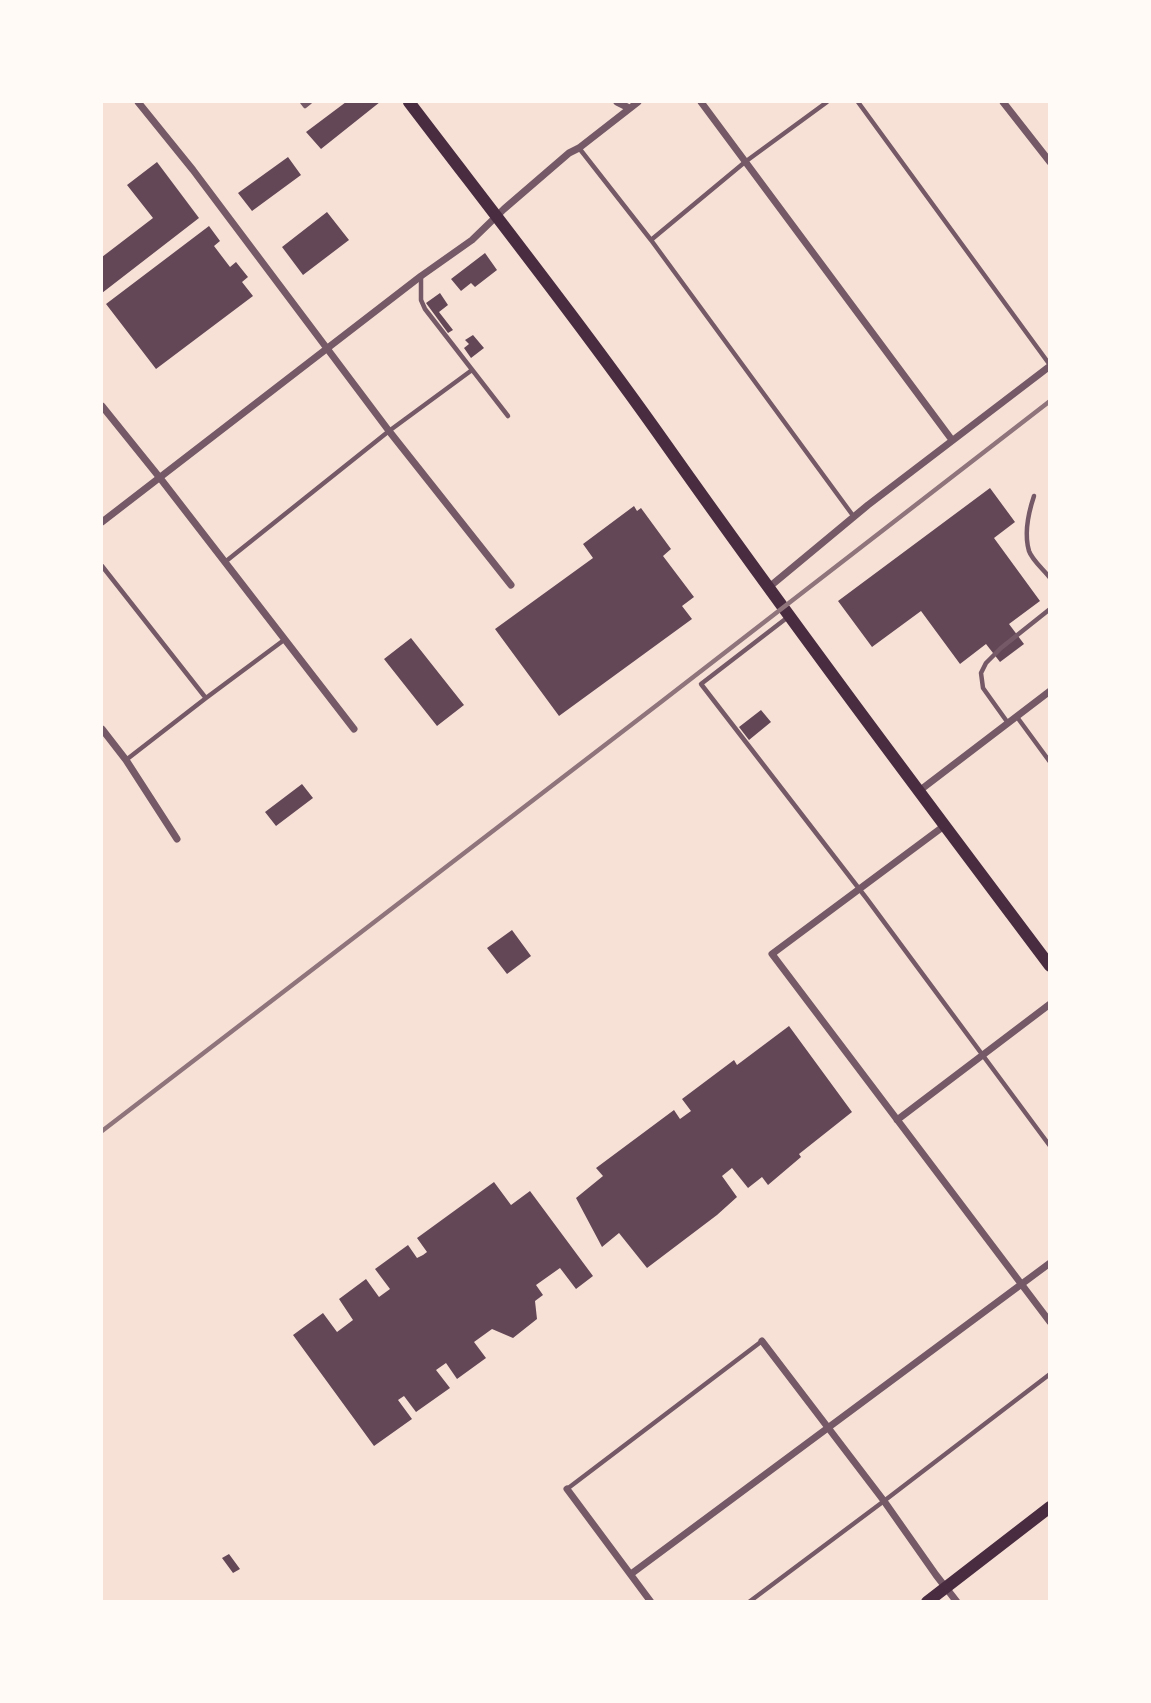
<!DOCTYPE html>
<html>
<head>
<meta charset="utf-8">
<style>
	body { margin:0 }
	#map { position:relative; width:1151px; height:1703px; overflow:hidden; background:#f7e1d7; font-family:"Nunito Sans",sans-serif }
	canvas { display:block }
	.frame { position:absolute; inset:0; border:103px solid #fffaf5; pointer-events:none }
</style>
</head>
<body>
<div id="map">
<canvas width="1151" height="1703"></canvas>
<div class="frame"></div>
</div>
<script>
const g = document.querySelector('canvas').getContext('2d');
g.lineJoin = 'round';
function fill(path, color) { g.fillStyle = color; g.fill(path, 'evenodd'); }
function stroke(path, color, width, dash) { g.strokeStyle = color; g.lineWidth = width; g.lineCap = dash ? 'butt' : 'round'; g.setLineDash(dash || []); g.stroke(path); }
fill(new Path2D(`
	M346,102H380L321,149L306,132Z
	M288,157L301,175L252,211L238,193Z
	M157,162L199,218L102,293V257L153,218L127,185Z
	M327,212L349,240L303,275L282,247Z
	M209,226L220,241L214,246L230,267L236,262L248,277L242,282L253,296L156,369L106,304Z
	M485,253L497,270L475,287L471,283L461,291L451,279Z
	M440,293L448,305L439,312L453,330L448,333L426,303Z
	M473,335L484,348L471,358L464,348L469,344L465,340Z
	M990,488L1015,522L994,538L1040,601L1009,624L1024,644L1000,662L986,644L960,664L921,611L872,647L838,601Z
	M634,506L637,511L641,508L671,549L663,556L694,597L682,606L692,619L559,716L495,629L593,558L583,544Z
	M411,638L464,705L437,726L384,659Z
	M761,710L771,722L749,740L739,727Z
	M302,784L313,798L276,826L265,812Z
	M512,930L531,956L507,974L487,948Z
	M789,1026L852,1112L799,1154L801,1157L768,1185L762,1177L748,1188L732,1168L722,1176L737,1197L717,1215L647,1268L619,1233L602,1247L576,1198L603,1176L596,1168L674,1110L680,1119L691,1111L682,1099L734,1060L737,1065Z
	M494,1182L511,1205L530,1191L593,1276L576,1289L560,1268L536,1285L543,1295L535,1301L537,1319L513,1338L492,1329L474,1342L486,1358L457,1379L446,1363L436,1370L450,1388L416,1412L404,1396L398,1400L412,1419L374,1446L293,1335L323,1313L337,1332L353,1320L339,1299L366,1279L379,1297L390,1289L375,1269L408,1245L417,1258L423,1255L427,1252L417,1238Z
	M229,1554L240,1569L233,1573L222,1558Z`), '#644757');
stroke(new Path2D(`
	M302,102L305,106L310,102
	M858,102L1050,365
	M579,148L651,240L745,162L827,102
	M651,240L854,517
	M421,277V300L425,309L508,416
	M1034,496C1029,511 1024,534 1029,551C1032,560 1044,570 1050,578
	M225,562L389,431L472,370
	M102,566L205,697
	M788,617L701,684L867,899L1050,1146
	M1017,717L1050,762
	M1008,723L983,688L981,673L986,663L1001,648L1050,609
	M126,760L206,698L284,640
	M567,1489L762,1341
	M749,1602L884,1501L1050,1374`), '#755966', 4.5);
stroke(new Path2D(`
	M138,102L193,170L389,431L511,585
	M617,102L629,108
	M701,102L952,440
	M1003,102L1050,162
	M102,406L160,478L354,729
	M102,522L421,276L472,240L504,209L569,153L579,148L638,102
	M768,588L868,505L1050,366
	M102,729L126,760L177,839
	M919,791L1050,691
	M944,826L772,954L1050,1322
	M897,1120L1050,1004
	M762,1341L884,1501L936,1575L957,1602
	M567,1489L651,1602
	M631,1574L1050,1263`), '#755966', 7);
stroke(new Path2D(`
	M409,102C495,215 583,327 665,443C790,620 920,793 1050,966
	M927,1602L1050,1507`), '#4a2c40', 12);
stroke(new Path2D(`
	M102,1131L661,702L1050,401`), '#8f747c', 4.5);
</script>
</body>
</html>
